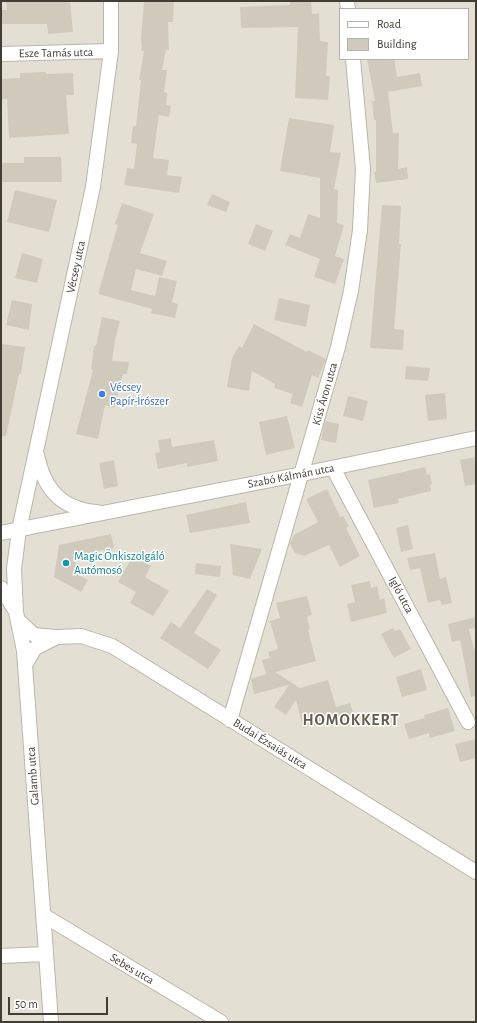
<!DOCTYPE html>
<html>
<head>
<meta charset="utf-8">
<style>
	body { margin:0 }
	#map { position:relative; width:477px; height:1023px; overflow:hidden; background:#f0eee5; font-family:"Alegreya Sans",sans-serif }
	canvas { display:block }
	.frame { position:absolute; inset:0; border:2px solid #413e35; pointer-events:none }
	.legend { position:absolute; left:339px; top:8px; width:130px; height:52px; box-sizing:border-box; background:#fff; border:1px solid #b3b2ae; margin:0; padding:5px 7px; list-style:none; font-size:12px; color:#413e35 }
	.legend li { display:flex; align-items:center; gap:8px; height:20px }
	.legend b { width:20px; border:1px solid #b3b2ae }
	.scale { position:absolute; left:8px; top:997px; width:100px; height:18px; box-sizing:border-box; border:2px solid #413e35; border-top:0; padding-left:5px; font-size:12px; line-height:14px; white-space:nowrap; color:#413e35; -webkit-text-stroke:3px #fff; paint-order:stroke }
</style>
</head>
<body>
<div id="map">
<canvas width="477" height="1023"></canvas>
<div class="frame"></div>
<ul class="legend">
<li><b style="height:5px;background:#fff"></b>Road</li>
<li><b style="height:11px;background:#d0cabc"></b>Building</li>
</ul>
<div class="scale">50 m</div>
</div>
<script>
const g = document.querySelector('canvas').getContext('2d');
g.lineJoin = 'round';
function fill(path, color) { g.fillStyle = color; g.fill(path, 'evenodd'); }
function stroke(path, color, width, dash) { g.strokeStyle = color; g.lineWidth = width; g.lineCap = dash ? 'butt' : 'round'; g.setLineDash(dash || []); g.stroke(path); }
function label(font, color, halo, rows, align = 'center') {
  g.font = font + ' "Alegreya Sans",sans-serif'; g.lineWidth = 3; g.setLineDash([]); g.textBaseline = 'middle'; g.strokeStyle = halo; g.fillStyle = color; for (const [text, x, y, turn = 0] of rows) {
    g.save(); g.translate(x, y); g.rotate((+turn || 0) * Math.PI / 180); g.textAlign = isNaN(turn) ? turn : align; if (halo) g.strokeText(text, 0, 0); g.fillText(text, 0, 0); g.restore();
  }
}
fill(new Path2D(`
	M1,1H476V1022H1ZM340,9H468V59H340Z`), '#e3e0d3');
fill(new Path2D(`
	M6,1H70L73,32L48,34L47,24H1V10H7Z
	M144,1H174L173,22H168L169,50H166L162,70H167L164,92L167,93L166,105L171,106L169,117L159,115L153,158L169,160L167,175L182,177L179,193L124,185L127,168L134,169L137,144L131,143L133,126H136L141,80H139L144,51H142L141,38Z
	M311,1L312,14L319,13L320,41L328,42L326,76H330L328,100L295,98L298,27L241,28L240,7L290,5V2Z
	M367,59H394L397,77L420,73L422,86L388,92L393,133H399L398,169L407,167L408,179L376,183L374,172H376V120H374L372,101H375Z
	M46,72V74L73,73L74,95H66L69,134L9,138L7,99H1V79L20,78V73Z
	M289,118L334,125L330,152L341,153L334,189L338,190L337,223L344,225L335,256L344,259L335,284L314,277L320,259L285,245L290,234L300,238L308,214L320,218V178L280,171Z
	M24,157H61L62,182H1V163H24Z
	M15,190L57,200L49,232L7,222Z
	M212,194L230,202L226,212L207,205Z
	M122,203L154,214L140,253L167,261L162,276L136,269L131,290L155,296L159,277L177,281L172,302L178,304L175,318L151,313L152,309L98,294L118,225L115,224Z
	M382,205L401,206L399,244H401L394,329L404,330L403,350L370,348Z
	M256,224L273,231L265,251L248,244Z
	M22,253L43,259L37,283L15,278Z
	M279,298L310,305L306,327L274,320Z
	M12,300L32,304L29,330L6,325Z
	M102,317L120,321L115,340L112,361L129,362L127,374H123L114,408L105,405L98,439L76,434L93,370L91,369L94,346H96Z
	M254,324L307,352L308,350L326,359L318,378L312,375L302,407L290,403L293,394L274,388L275,384L252,371L249,391L227,387L232,358L239,346L242,348Z
	M1,344L25,347L21,374H19L6,436H1Z
	M406,366L430,368L428,381L405,379Z
	M445,393L447,419L428,421L425,395Z
	M348,396L368,401L363,421L343,416Z
	M287,416L295,448L266,455L259,422Z
	M325,421L339,424L336,443L321,440Z
	M171,438L172,447L214,440L218,461L187,467V463L158,469L155,453L160,452L158,440Z
	M476,457V484L465,486L460,460Z
	M114,460L118,486L104,489L99,463Z
	M425,467L427,475L430,474L432,484L430,485L431,491L398,499L399,503L374,508L368,480Z
	M327,489L340,517L343,516L349,526L346,528L360,556L340,567L329,545L304,556L295,553L290,544L294,535L318,522L306,499Z
	M246,502L250,523L190,533L186,515Z
	M408,525L413,549L401,552L396,528Z
	M111,534L114,548L75,555L76,574L88,580L81,592L54,577L59,545Z
	M230,544L262,549L250,579L233,575Z
	M435,553L440,579L446,577L452,603L442,605L440,600L428,603L420,568L410,570L407,558Z
	M133,556L151,566L145,577L169,591L153,616L130,603L136,592L118,582Z
	M196,563L221,566L220,577L195,574Z
	M370,581L371,588L377,586L380,600L384,598L387,613L351,622L347,604L355,602L351,585Z
	M207,589L217,595L194,633L221,650L208,669L160,638L171,622L180,628Z
	M307,596L312,615L307,617L310,629L308,630L316,661L275,672L300,688L328,680L336,707L350,703L354,715L303,728L296,700L286,715L274,707L289,685L254,694L251,679L266,674L262,660L270,658L268,652L278,649L270,621L280,618L276,603Z
	M476,617V628L469,629L474,649L476,648V696L471,697L460,640L452,642L448,624Z
	M393,628L395,631L400,629L411,649L394,658L381,634Z
	M421,669L427,690L402,697L396,677Z
	M448,708L455,731L430,738L429,733L409,739L404,724L425,718L424,715Z
	M476,739V758L460,762L455,744Z`), '#d0cabc');
const minor = new Path2D(`
	M347,1L348,9
	M1,54L111,51
	M37,455C44,489 61,509 97,512
	M333,468L468,722
	M1,533L302,474L476,438
	M1,588L15,610
	M18,620L34,635L55,637
	M25,665L35,648L57,637L81,636L112,646L476,872
	M230,720L338,347L351,291L360,230L363,169L353,59
	M43,915L221,1022
	M1,956L45,954
	M51,1022L24,651L16,612L14,569L19,530L93,187L111,51V1`);
stroke(minor, '#bab6a9', 16);
stroke(minor, '#fff', 14);
for (const [x, y, r, color] of [
	[102,394,4,"#3f7fe0"],
	[66,563,4,"#0f9aa8"]
]) { const dot = new Path2D(); dot.arc(x, y, r, 0, 2 * Math.PI); g.fillStyle = color; g.fill(dot); stroke(dot, '#fff', 1.5); }
label('12px', '#413e35', '#fff', [
	["Esze Tamás utca",56,53,-1],
	["Vécsey utca",76,267,-78],
	["Kiss Áron utca",325,394,-74],
	["Szabó Kálmán utca",291,476,-11],
	["Igló utca",401,595,62],
	["Budai Ézsaiás utca",270,744,32],
	["Galamb utca",33,776,-94],
	["Sebes utca",132,969,31]
]);
label('12px', '#366cbe', '#fff', [
	["Vécsey",110,387],
	["Papír-Írószer",110,401]
], 'left');
label('12px', '#0d838f', '#fff', [
	["Magic Önkiszolgáló",74,556],
	["Autómosó",74,570]
], 'left');
g.letterSpacing = '1px';
label('bold 16px', '#635d4e', '#fff', [
	["HOMOKKERT",351,720]
]);
g.letterSpacing = '0px';
</script>
</body>
</html>
